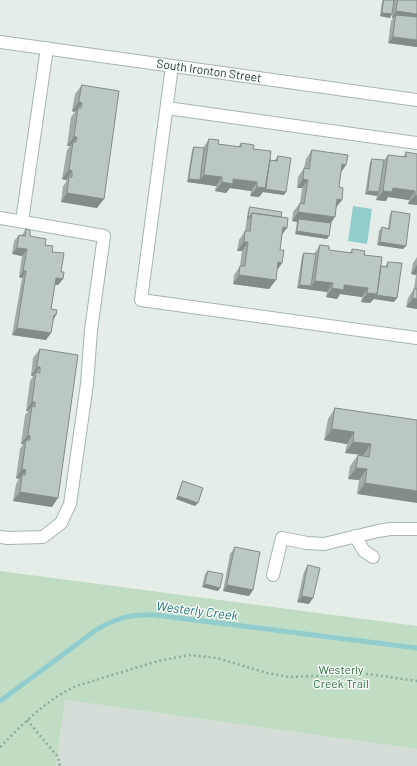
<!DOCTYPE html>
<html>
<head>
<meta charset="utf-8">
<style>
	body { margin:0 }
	canvas { display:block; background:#e5ede9 }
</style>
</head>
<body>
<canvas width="417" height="766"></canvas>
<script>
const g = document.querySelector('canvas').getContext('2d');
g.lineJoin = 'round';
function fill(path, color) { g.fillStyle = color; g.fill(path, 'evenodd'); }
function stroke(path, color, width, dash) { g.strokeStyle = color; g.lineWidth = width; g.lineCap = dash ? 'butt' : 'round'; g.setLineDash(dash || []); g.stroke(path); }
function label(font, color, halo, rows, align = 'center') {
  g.font = font + ' Barlow,sans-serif'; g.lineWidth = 3; g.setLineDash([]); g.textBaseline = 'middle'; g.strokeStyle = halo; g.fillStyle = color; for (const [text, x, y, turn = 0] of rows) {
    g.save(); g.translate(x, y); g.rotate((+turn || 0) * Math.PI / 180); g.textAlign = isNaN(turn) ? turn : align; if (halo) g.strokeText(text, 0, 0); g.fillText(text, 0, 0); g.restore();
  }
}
fill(new Path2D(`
	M65,700L417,749V766H56Z`), '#d4ddd7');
fill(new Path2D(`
	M0,571L417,626V749L65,700L56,766H0Z`), '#c0ddc4');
fill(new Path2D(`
	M353,206L372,209L367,244L348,241Z`), '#92cdce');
stroke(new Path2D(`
	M0,701L96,630C116,618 131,614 155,615L417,648`), '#92cdce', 5);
const minor = new Path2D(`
	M0,42L417,100
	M172,66L141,300L417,338
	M167,108L417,143
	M0,218L104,236L91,330L87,384L70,504L61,523L43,537L8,538L0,537
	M22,221L47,48
	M355,536L364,551L373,557
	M273,575L282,538L307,543L324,544L378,531L390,529H417`);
stroke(minor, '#a8b5af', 14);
stroke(new Path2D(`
	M27,720L58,757L60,766
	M0,747C23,724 46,700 76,686L158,661L189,655L217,658L267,673L289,677L368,674L417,681`), '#88af9d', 2.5, [2, 3]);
stroke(minor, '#fff', 12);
fill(new Path2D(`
	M383,0H417V47L388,43L391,21L393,18H392V14L390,18L380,16L382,1Z
	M82,85L97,208L61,202L63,186L66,182V180L62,179L67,150L70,146H67L71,117L75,112L72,111L75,94Z
	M209,139L218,144L238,147L241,143L253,149L270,160L275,161V160L278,156L284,195L263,192L259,197L250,196L251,191L230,188L226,193L215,191L216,186L187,182L192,150L194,147L203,148Z
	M312,150L341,172L336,207L331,223L327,239L295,234L297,222L292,221L293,212L300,203L302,188H297L298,177L304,168L306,159Z
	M406,152L417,154V205L408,204L409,200L388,197L386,201L376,200L377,196L365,194L370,162L372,159L384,160L388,155L403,157Z
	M250,207L281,217L282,234L280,250L282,263L277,270L276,280L269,289L233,284L234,275L240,266L242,251H237L239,240L245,231L248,211Z
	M392,211L403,249L377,245L379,231L382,227L388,228L390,214Z
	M26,229L30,236L45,245L52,252L61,272L63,279L58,285H55L51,309L56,315L53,321L46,340L12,335L22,278L19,277L22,256L12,254L14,241L19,235H22Z
	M320,245L329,250L350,253L352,249L364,255L381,266L386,267V265L388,262L394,302L374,299L370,303L361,302L362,297L340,294L337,299L326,297L327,292L297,288L302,256L304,253L314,254Z
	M417,257V309L406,307L408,298L414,289L416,275L411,274L413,263Z
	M40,349L52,507L13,501L16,484L19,479L16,478L20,449L23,444H21L25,415L28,411H26L30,381L33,376H31L33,358Z
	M335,408L417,420L357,494L359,480L348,479L350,466L358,455H363L345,453L347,444L324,440L328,419Z
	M183,481L195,506L176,499L181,484Z
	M235,547L253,590L249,596L223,591L230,554Z
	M308,565L309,604L297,602L304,572Z
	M208,571L220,588L218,591L202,587L205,574Z`), '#a1aca6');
fill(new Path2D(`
	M396,11L417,14V21L396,15L393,18H392Z
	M382,13L392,14L390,18L380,16Z
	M393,37L417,40V47L388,43Z
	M79,102L82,103L77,109L78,108L75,112L72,111Z
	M74,137H77L73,143V142L70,146H67Z
	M342,164L346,165L340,174Z
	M69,170L72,171L66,180L62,179Z
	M204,175L222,177L216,186L187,182L189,179L200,180Z
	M233,179L257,182L251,191L230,188L226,193L215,191L222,182Z
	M303,179L308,180L302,188H297Z
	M257,187L286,192L284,195L263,192L259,197L250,196Z
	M393,188L415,191L409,200L388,197L386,201L376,200L383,191Z
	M368,191L379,192L377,196L365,194Z
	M67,193L104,199L97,208L61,202Z
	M415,195L417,196V205L408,204Z
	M337,199L342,200L335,209Z
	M298,212L335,217L329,226L299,219L297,222L292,221Z
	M283,227L287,228L281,236Z
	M297,231L329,236L327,239L295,234Z
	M244,242H248L242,251H237Z
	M380,242L406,246L403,249L377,245Z
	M17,248L27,249L22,256L12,254Z
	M278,262L282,263L276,272Z
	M417,265V273L416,275L411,274Z
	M23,271H26L22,278L19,277Z
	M239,275L276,280L269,289L233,284Z
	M56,278L63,279L58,285L52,284Z
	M315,281L333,283L327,292L297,288L300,285L311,286Z
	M344,285L368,288L362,297L340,294L337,299L326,297L332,288Z
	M367,293L377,294L397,298L394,302L374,299L370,303L361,302Z
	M413,298L417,299V309L406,307Z
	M54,315H56L52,322Z
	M17,328L51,333L46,340L12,335Z
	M37,367H40L33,376H31Z
	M32,402H35L28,411H26Z
	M332,429L354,432L347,444L324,440Z
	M28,435L30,436L26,442V440L23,444H21Z
	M353,442L371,444L363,455L345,453Z
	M356,468L367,469L359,480L348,479Z
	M22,469L26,470L19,479L16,478Z
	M365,483L417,491V503L357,494Z
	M20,492L58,498L52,507L13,501Z
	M178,496L198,503L195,506L176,499Z
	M205,584L220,588L218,591L202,587Z
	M227,585L253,590L249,596L223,591Z
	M302,596L313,598L309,604L297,602Z`), '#838c87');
const building = new Path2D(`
	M384,0H394L392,14L382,13Z
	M398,0H417V14L396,11Z
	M396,15L417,17V40L393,37Z
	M82,85L119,91L104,199L67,193L69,177H72V171L69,170L73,142H76L77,137H74L78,108H81L82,103L79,102Z
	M209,139L219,140L218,144L241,147V143L254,145L253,149L271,151L266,188L257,187V182L233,179V184L222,182V177L204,175Z
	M194,147L204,148L200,180L189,179Z
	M312,150L348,155L346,165L342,164L339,187L343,188L342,200L337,199L335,217L298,212L300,203L304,204L308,180L303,179L304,168L309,169Z
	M406,152L417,154V196L415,195V191L393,188L392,192L383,191L388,155L406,157Z
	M278,156L291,158L286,192L265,189L270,160L277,161Z
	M372,159L384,160L379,192L368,191Z
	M250,207L282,212L281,217L252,213L248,219Z
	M392,211L410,214L406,246L380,242L382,227L389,229Z
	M252,213L288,218L287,228L283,227L280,250H284L282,263L278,262L276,280L239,275L240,266H245L248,242H244L245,231H250Z
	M299,219L331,223L329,236L297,231Z
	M26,229L30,230V236L46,239L45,245L53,246L52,252L64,253L61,272H64L63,279L56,278L51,309L57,310L56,315H54L51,333L17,328L26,271H23L27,249L17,248L19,235L25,236Z
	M320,245L329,246V250L352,253V249L365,251L364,255L382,257L377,294L367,293L368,288L344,285V290L332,288L333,283L315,281Z
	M304,253L316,254L311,286L300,285Z
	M388,262L402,263L397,298L376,295L377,294L381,266L387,267Z
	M414,289H417V299L413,298Z
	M40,349L78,355L58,498L20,492L22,475H25L26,470L22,469L26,440H30V436L28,435L32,406L35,407V402H32L36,372L40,373V367H37Z
	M335,408L417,420V491L365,483L367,469L356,468L358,455L369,457L371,444L353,442L354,432L332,429Z
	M183,481L203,488L198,503L178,496Z
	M235,547L260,552L253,590L227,585Z
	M308,565L320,568L313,598L302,596Z
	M208,571L223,574L220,588L205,584Z`);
fill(building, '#bbc8c1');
stroke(building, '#838c87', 1);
label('12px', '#263e34', '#f6faf7', [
	["South Ironton Street",209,71,8]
]);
label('12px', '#337242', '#f6faf7', [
	["Westerly",341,670],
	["Creek Trail",341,684]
]);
label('italic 13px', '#247576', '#f6faf7', [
	["Westerly Creek",197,611,7]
]);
</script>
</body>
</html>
